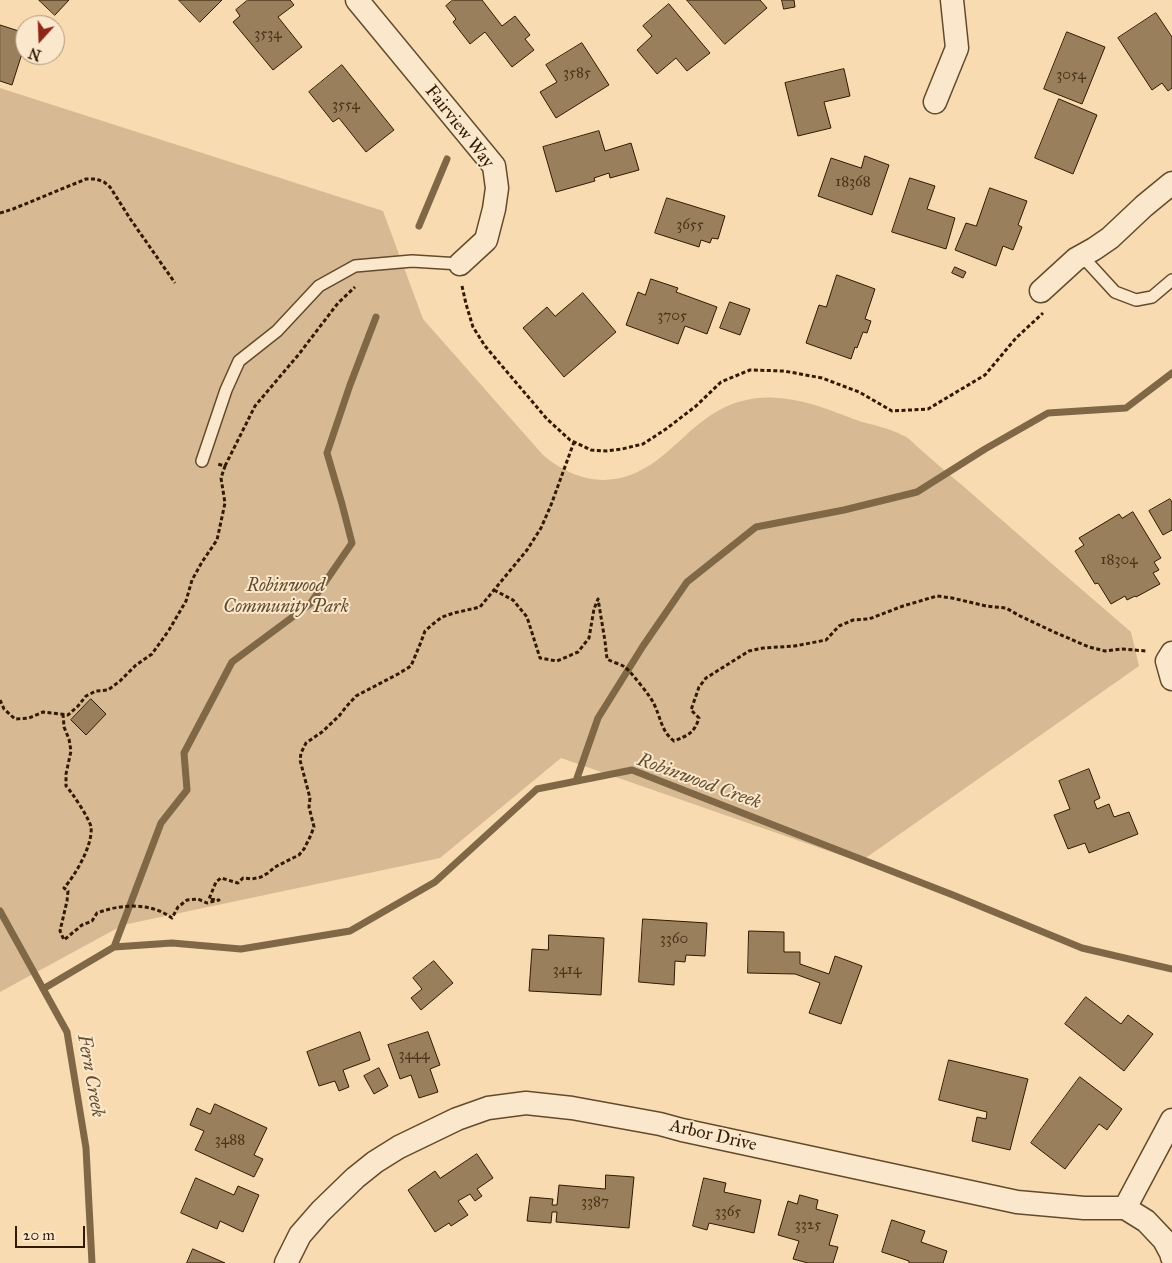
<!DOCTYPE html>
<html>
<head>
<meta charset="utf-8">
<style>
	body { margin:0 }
	#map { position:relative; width:1172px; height:1263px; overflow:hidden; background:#f9dbb1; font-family:"IM FELL Great Primer",serif }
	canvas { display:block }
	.north { position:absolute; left:15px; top:15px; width:50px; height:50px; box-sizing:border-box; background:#fbe8cc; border:1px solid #aa967a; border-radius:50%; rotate:200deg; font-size:14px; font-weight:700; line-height:20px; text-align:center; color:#301b00 }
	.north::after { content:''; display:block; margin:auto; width:18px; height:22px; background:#8f2418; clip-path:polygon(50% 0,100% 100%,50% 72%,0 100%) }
	.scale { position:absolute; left:15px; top:1226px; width:70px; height:22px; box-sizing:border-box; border:2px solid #301b00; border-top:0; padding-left:6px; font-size:15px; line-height:18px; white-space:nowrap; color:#301b00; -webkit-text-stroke:4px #fbe8cc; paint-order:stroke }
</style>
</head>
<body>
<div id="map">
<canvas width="1172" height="1263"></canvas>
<div class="north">N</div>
<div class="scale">20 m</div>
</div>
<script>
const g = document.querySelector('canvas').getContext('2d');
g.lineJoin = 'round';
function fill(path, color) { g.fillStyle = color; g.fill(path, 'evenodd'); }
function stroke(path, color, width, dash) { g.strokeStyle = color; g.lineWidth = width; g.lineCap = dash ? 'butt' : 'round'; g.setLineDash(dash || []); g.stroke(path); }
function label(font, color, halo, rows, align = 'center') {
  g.font = font + ' "IM FELL Great Primer",serif'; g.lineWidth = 4; g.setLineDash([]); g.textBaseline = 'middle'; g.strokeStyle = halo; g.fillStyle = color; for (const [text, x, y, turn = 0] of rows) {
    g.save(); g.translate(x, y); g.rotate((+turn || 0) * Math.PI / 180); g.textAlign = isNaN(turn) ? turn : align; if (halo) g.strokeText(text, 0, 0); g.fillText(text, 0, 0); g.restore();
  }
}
fill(new Path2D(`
	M0,88L383,211L423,319L543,455C578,485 618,489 656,461C675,447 691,428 711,415C736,398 765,394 794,400C816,404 838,413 859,421C873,425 889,428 902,435C909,437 914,444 920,449C934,461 948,474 963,486C1019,535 1075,584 1131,632L1139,666L860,862L561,758L440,858L123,925L0,992Z`), '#d7ba93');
stroke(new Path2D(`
	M419,226L447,159
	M576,781L598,718L643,646L687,582L756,527L844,510L917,492L985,449L1048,413L1126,408L1172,373
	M0,911L67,1032L86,1148L92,1263
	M114,947L161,823L187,790L184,753L232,662L310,604L352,543L342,504L327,453L350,385L376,317
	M43,989L114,947L172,943L241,949L350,931L435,882L537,789L632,770L953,895L1082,948L1172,969`), '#806746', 7);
const building = new Path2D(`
	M39,0H69L55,15Z
	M179,0H222L200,22Z
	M248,0H290L294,5L278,17L302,47L273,70L233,22L240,16L236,10Z
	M453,0H482L502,26L515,16L530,35L525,39L534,50L512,67L485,32L470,44L453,22L456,19L446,6Z
	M687,0H760L767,8L725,44Z
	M782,0H794L795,7L784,9Z
	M669,4L710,53L687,71L676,58L657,74L637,50L652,36L643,26Z
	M1156,13L1172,37V88L1168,91L1162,83L1152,90L1118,38Z
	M0,25L25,33V44L12,85L0,81Z
	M1067,32L1105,47L1082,104L1044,89Z
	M582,43L609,85L556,118L540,92L557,82L546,65Z
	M342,65L394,130L366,152L339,118L333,122L309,92Z
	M844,69L850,96L824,102L831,128L798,136L785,83Z
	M1059,99L1097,115L1073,174L1035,158Z
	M599,131L605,151L631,143L639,170L610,178L609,173L594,178L595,181L556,192L543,147Z
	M865,156L889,165L872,215L818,196L831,158L861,168Z
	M910,178L935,186L927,209L955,218L946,249L892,232Z
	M990,188L1027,201L1018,225L1022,227L1013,250L1003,246L996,266L955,250L966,223L976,226Z
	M667,198L725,216L718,239L712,238L710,243L701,240L699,247L655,233Z
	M955,267L966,272L963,278L952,273Z
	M837,275L875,289L865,319L871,321L867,333L863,332L857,348L855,347L851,359L806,343L819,305L826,307Z
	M651,279L678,288L676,292L717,307L707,334L685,326L678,344L626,325L638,292L645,295Z
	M583,293L616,332L564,377L523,328L547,307L555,316Z
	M730,302L750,309L740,335L720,328Z
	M1170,499L1172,502V530L1163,535L1149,511Z
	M1133,512L1161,558L1154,562L1159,570L1153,573L1160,584L1136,597L1135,596L1127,600L1125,596L1111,604L1098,583L1095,584L1075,551L1084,545L1079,538L1119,514L1122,518Z
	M91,699L106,714L86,735L71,720Z
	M1089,769L1100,798L1094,801L1097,809L1109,804L1114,817L1129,812L1138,834L1089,853L1085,843L1068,849L1054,815L1070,809L1059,781Z
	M643,919L707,923L705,956L686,955L685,962L675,961L674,985L639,982Z
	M749,931L784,932V952H800V964L829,974L835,956L862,966L841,1024L809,1013L820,983L795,974L748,973Z
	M549,935L604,938L601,995L529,991L532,949L548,950Z
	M434,961L453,983L421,1010L411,998L422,989L413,978Z
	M1086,997L1121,1024L1128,1015L1153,1034L1124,1071L1065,1024Z
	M360,1032L370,1060L343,1070L349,1087L339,1091L335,1081L319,1086L307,1052Z
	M428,1032L440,1065L430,1069L438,1092L419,1098L411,1075L400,1079L388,1045Z
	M949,1060L1028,1079L1010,1150L972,1141L977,1117L986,1119L987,1112L939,1100Z
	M379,1068L388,1086L374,1094L364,1076Z
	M1080,1077L1122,1109L1107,1130L1099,1124L1065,1169L1031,1143Z
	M215,1104L267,1128L254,1155L263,1159L254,1177L195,1150L204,1131L190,1125L197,1108L210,1114Z
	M477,1154L493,1178L477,1189L482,1196L475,1201L470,1194L458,1201L468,1215L451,1226L449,1223L435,1232L408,1190L435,1171L440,1178Z
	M606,1175L634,1177L629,1228L556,1222L557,1212H552L551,1223L527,1221L530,1197L553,1199L552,1205H557L559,1185L605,1189Z
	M196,1178L234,1195L238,1186L259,1195L243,1232L220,1221L217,1229L181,1213Z
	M704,1178L726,1183L724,1192L761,1200L754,1233L709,1223L707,1230L693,1226Z
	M800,1195L818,1200L816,1209L838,1215L829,1245L838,1247L833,1263H808L793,1259L799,1241L778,1235L788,1201L797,1204Z
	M892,1220L925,1231L921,1242L947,1251L943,1263H909V1261L882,1252Z
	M193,1249L225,1263H187Z`);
fill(building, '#997f5c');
stroke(building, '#301b00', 1);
const service = new Path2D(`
	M1082,256L1115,292L1136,300L1152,297L1172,280
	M202,461L226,390L239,361L277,331L319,286L355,266L412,261L460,264`);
const minor = new Path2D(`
	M357,0L494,166L497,188L494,209L486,240L460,264
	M935,102L957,48L952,0
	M1041,291L1076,259L1094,249L1110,238L1144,206L1172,183
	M1172,653L1167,661L1172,679
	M1125,1208L1172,1120
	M286,1263L300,1235L321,1211L355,1178L375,1162L399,1147L457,1119L488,1108L526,1103L572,1108L660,1124L682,1130L1017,1202L1084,1208H1125L1146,1221L1164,1240L1171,1253L1172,1257`);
stroke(service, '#624b2c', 14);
stroke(minor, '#624b2c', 25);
stroke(new Path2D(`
	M0,213L13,209L86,179H96L104,182L110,187L131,220L175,283
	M462,286L466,304L473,327L485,346L547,419L570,440L591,450L606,451L622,449L643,444L666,429L696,406L721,382L750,370L784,371L822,378L859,392L892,411L928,409L985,375L1016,338L1043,313
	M225,466L255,406L299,354L338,303L355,287
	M494,590L513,600L527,617L540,658L557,661L578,652L589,638L594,609L598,599L605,641L607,659C612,662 620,664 625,667C631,672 651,697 654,704C661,718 661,731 674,741C688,735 694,734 699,718L691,710L699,687L706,678L749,651L763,648L795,646L826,640L839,626L853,620L869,619L903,606L937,596L952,598L986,606L1006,608L1020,616L1054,632L1089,647L1105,651L1122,649L1146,651
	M0,700L4,709L15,719L29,718L43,712L68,715L78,706L86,696L96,691L108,690L120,681L136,665L152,654L169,630L186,601L192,580L202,562L217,540L225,503L221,478L225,466L217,464
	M63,714L64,727L69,739L71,751L66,774V786C72,792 90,820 91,827C93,845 76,874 64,888L68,891L67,901L60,931L64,940L82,925L92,921L97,913C121,904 150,902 172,918L178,907L187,900L198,899L207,903L219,900L209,899L216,882L221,878L238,883L243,878L252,879L261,877L268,873L275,867L299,855L304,849L310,837L314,827L309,807L310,798L300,760L301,753L306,743L322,732L339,716L346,707L356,696L398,674L411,666L421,642L425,631L433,624L442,617L454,613L480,607L527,550L541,528L551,505L574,442`), '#301b00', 3, [4, 2.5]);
stroke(service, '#fbe8cc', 11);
stroke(minor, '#fbe8cc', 22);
label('15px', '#4a3417', null, [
	["3534",268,34],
	["3585",577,73],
	["3054",1071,75],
	["3554",346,105],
	["18368",853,182],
	["3655",690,225],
	["3705",672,316],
	["18304",1119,560],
	["3360",674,939],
	["3414",567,970],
	["3444",414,1055],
	["3488",230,1140],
	["3387",595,1202],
	["3365",728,1212],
	["3325",808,1225]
]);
label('18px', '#301b00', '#fbe8cc', [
	["Fairview Way",459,127,52],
	["Arbor Drive",713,1136,13]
]);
label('italic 18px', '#624b2c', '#fbe8cc', [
	["Robinwood",286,587],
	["Community Park",286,608]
]);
label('italic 19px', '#654e2f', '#fbe8cc', [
	["Robinwood Creek",699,782,20],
	["Fern Creek",90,1076,80]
]);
</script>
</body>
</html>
